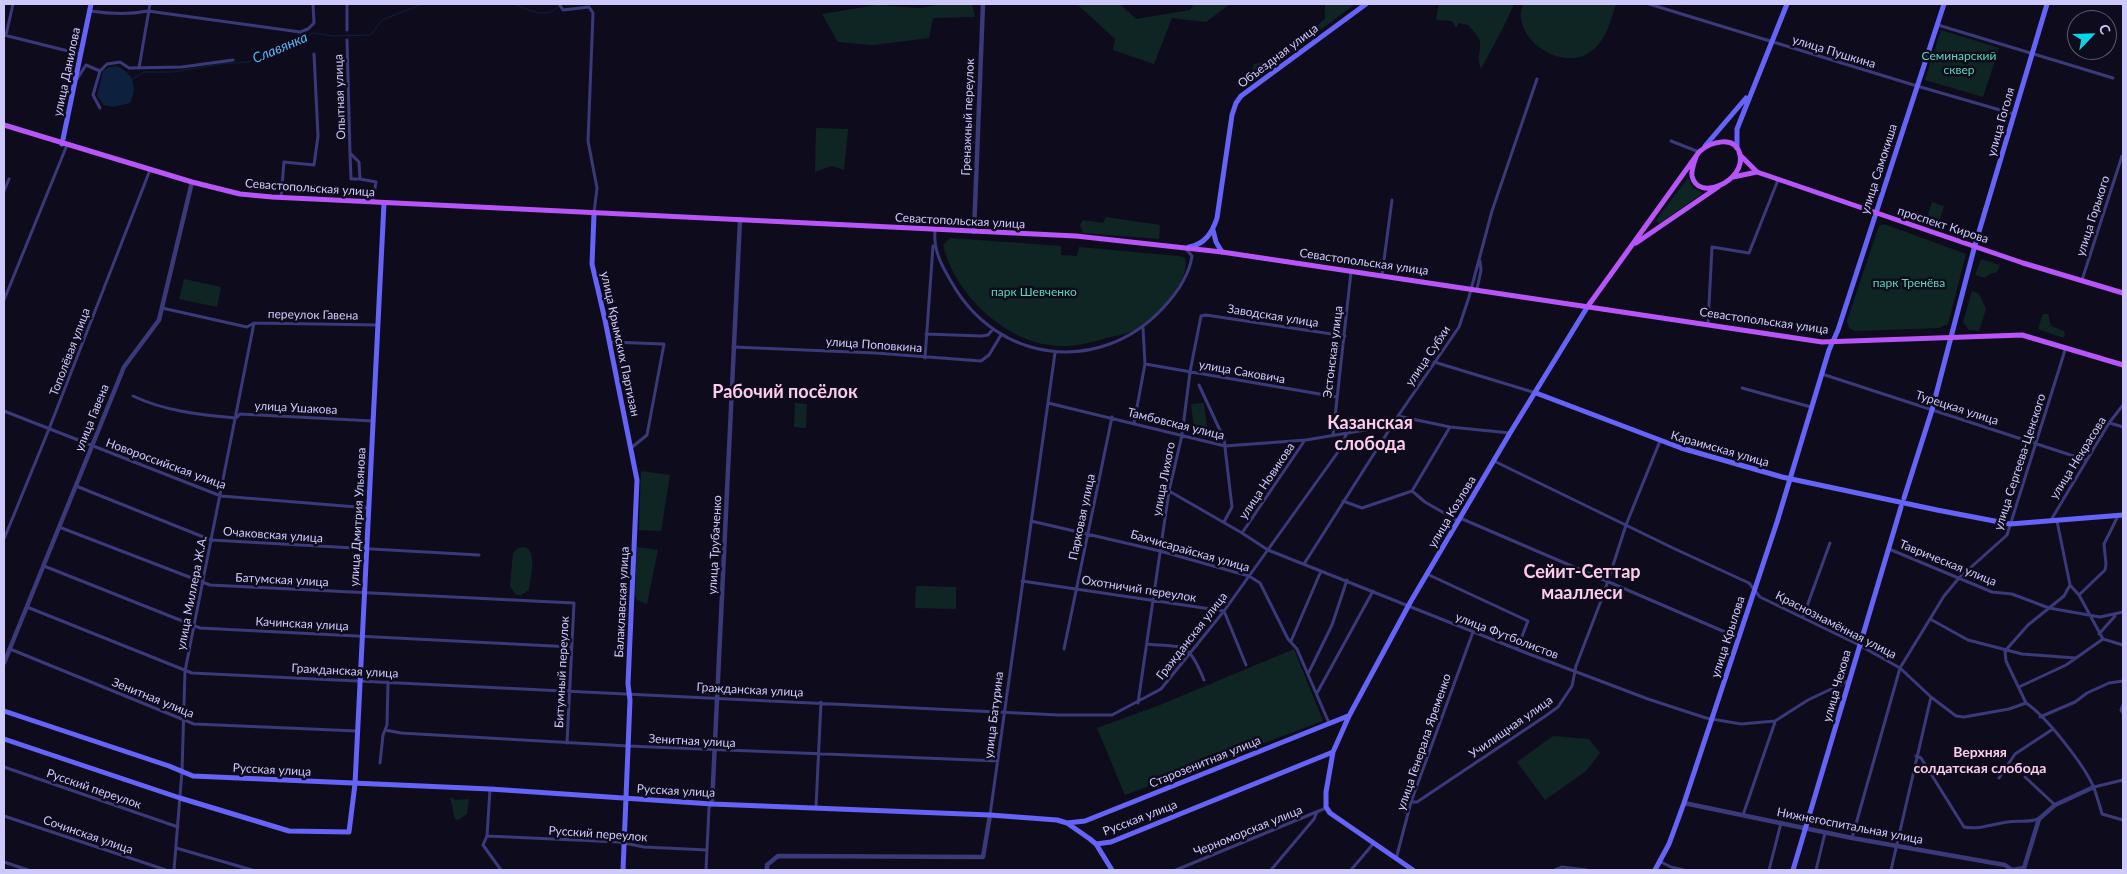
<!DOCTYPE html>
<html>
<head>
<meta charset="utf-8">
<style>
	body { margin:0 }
	#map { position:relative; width:2127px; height:874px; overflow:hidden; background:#0e0c1c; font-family:Lato,sans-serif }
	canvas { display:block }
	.frame { position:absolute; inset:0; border:5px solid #cec9fd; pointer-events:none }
	.north { position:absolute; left:2067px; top:10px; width:50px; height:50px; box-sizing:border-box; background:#0e0c1c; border:1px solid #5b5876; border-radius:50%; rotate:66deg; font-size:14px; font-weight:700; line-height:20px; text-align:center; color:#cec9fd }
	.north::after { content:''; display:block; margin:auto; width:18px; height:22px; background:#0ad5e8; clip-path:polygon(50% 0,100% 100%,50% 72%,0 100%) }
</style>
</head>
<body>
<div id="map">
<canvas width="2127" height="874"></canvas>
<div class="frame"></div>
<div class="north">С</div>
</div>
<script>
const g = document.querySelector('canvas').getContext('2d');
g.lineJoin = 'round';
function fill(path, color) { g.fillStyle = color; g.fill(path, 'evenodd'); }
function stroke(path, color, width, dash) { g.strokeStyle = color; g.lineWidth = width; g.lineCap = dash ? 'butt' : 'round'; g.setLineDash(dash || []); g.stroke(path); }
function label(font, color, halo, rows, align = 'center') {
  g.font = font + ' Lato,sans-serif'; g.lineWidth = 5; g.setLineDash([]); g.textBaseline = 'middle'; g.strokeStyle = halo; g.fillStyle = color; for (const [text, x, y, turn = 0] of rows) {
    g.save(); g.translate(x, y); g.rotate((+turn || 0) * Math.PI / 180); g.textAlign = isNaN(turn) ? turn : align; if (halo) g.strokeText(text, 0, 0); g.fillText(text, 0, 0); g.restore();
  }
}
fill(new Path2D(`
	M972,4L975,17L933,18L929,38L873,45L838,42L822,14L877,5L919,8L938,5Z
	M1077,4H1120L1136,19L1190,10L1194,4H1230L1206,22L1172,18L1154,64L1113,50L1115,39Z
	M1325,4H1355L1253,81L1250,74L1254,64L1276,59L1325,19Z
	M1439,4H1514L1504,26L1481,69C1476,54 1481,55 1480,43C1480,37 1472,30 1468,25L1459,23L1456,28L1452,21L1436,20Z
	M1523,4H1616C1611,20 1607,37 1594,49C1570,71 1526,50 1521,19C1520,15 1522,8 1523,4Z
	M1941,30L1999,48L1983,97L1925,80Z
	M816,128L848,129L844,170L832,166L815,172Z
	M1688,178L1693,188L1703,193L1659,224L1656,220Z
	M1932,202L1944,206L1938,225L1926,221Z
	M1106,217L1160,225L1159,239L1083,233L1080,225L1083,220L1103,223Z
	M1884,224L1966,254L1948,324L1939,328L1855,331L1849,328L1847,321L1879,226Z
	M950,238L1061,246V255L1077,256L1079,247L1179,256L1185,258C1188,273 1180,283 1172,295C1163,308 1147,324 1133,331C1124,335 1113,336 1103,339C1089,343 1074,347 1059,346C1007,344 955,295 943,245Z
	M1981,259L2000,265L1997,272L1990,274L1985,278L1975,275Z
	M184,279L221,287L217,307L179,299Z
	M1972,291L1979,294L1986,309L1979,331L1969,330L1963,322Z
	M2043,314H2048L2051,326L2064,331L2065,335L2064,338L2038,329Z
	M795,403L807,404L806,428L794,427Z
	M1204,403L1207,428L1194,429L1191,404Z
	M641,471L670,475L661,531L639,530Z
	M525,547C538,553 530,578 529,590L521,595H516L510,586L513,553L518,548Z
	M637,547L658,550L647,604L637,600L635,595Z
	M916,586L956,587V609L915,608Z
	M1294,649L1323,721L1125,795L1097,728L1160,705Z
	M1553,736L1589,739L1600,753L1586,771L1545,800L1517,762Z
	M450,797L455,800L469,799L467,814L458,820L455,819Z`), '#0f2524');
fill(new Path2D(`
	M117,66C133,73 138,87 130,103L113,107L104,105L97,96L103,71L109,67Z`), '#0d213e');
stroke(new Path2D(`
	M514,4C527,9 546,20 558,7
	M131,80L144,72H173L220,64L248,62L289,47L313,33L334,36L371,35L382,20L422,4`), '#0d213e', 1);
stroke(new Path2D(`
	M347,4V30
	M559,4L563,10L589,7L593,13L588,141L597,188L594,213
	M1649,4L1917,86L2014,114
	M90,11C110,14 128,15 148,11L300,32L308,29L314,23L313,4
	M1938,25L2113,78
	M4,35L80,54
	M6,35L13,4
	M347,40L350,153L359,162L360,179L376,182L373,201
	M139,68L150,4
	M100,71L107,64L120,62L129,68L182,67L233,60
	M77,79L86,65L100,71L93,95L100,108
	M1671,141L1699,152
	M350,154L351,179H360
	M4,191L9,179
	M281,198L284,162L314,165L318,136L314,54
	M935,230C933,251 942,266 952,283C997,363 1100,376 1163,308C1176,294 1189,277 1192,256L1186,249
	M1382,275L1392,200
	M2082,280L2122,156
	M1477,289L1481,270L1480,261
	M4,300L67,145
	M162,308L247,327L254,323L378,325
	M1708,324L1712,247L1749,253L1778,180
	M926,334L981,336L988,335L993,329
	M610,342L664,344L647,435L631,448
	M733,347L876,353L981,361L989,355L1001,335
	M925,358L933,246
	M1434,362L1536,393
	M1145,364L1337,397
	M1822,374L2086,460
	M1199,385L1224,439L1232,507L1224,522
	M1742,388L1811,407
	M133,396C164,411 201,415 236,418L240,414L373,421
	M1048,403L1225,446L1306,440L1389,426L1391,427
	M4,411L221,496L369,508
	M1398,416L1450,427L1510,433
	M1134,423L1145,364L1143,328
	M2110,423L2123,427
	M1333,435L1351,272
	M1494,461L1675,549L1749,583L1760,597L1859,645L1900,668L1931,697L1956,716L1964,717L2009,709L2026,703
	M76,486L211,540L479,555
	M1169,491L1242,533L1268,550L1529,654L1648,699L1706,718L1741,724L1775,721L1808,700L1848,681
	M1412,491L1425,502L1458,521
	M1343,501L1362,508L1412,491L1450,427
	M1460,518L1739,638
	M2051,520L2109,423L2123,405
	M1031,521L1160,551L1249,576L1260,583L1288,639L1297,649L1329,723
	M2057,521L2070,585L2079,595L2103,639
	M59,527L210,585L574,603L567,743
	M1242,533L1305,440
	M4,539L49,429L150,170
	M1889,549L1992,592L2012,594L2049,608L2100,617L2123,612
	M1304,564L1398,416L1459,327L1469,297L1492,211L1537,79
	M44,566L200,628L572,647
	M1427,574L1528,621L1517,649
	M1022,581L1224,611L1246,665
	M2079,595L2105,570L2106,564L2104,544L2118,516
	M27,607L192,673L1059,715H1112L1161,689L1224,611L1338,452L1347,433
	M1803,617L1830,543
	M1930,619L1968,640L2022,654L2076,658
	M2099,634L2115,616
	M2103,639L2123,645
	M1291,641L1321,571
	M1147,644C1186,648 1188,641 1204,680
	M10,649L194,724L357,731
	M1064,649L1112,417
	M1309,672L1332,625L1347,580
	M2019,687L2066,665L2103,639
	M1317,693L1373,591
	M1138,703L1169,491L1182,435L1190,372L1201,316L1206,315L1345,336
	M2026,703C2046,716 2085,766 2094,788C2097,797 2100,806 2102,814L2123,820
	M2026,703L2006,661L2005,651L2028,625L2064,596L2070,585
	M2123,705L2121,710L2123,713
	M2040,717L2075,702L2087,693L2109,683L2123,681
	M385,730L401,733L628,746L998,761
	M1916,756L1921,758L1964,827C1979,830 1993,824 2007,822C2018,820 2028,823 2038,819
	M380,763L383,735L387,725L388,682
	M4,767L178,827
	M2025,777L2055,805
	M1999,778L2015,754L2053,729
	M2094,787L2123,780
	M490,789L487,836L483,845L501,870
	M1411,802H1417L1544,717L1558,707L1572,686L1576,666L1604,593L1626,525L1660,441
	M816,807L821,702
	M990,815L1055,353
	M1743,815L1775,722
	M4,816L166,870
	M487,836L619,842L644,847L707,850
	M1852,838L1900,668L1944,596L1959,578L2007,535L2066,347
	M176,848L252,870
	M1396,859L1411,802L1473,632
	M4,862L28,870
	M1661,862L1671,867L1684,870
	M174,870L182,771L185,671L254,323
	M706,870L709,808L711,804
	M1176,870L1326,808
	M1271,870L1314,819L1317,812
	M1351,870L1373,844
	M1555,870L1562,867L1587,870
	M1769,870L1781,823
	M1816,870L1825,833
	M1891,870L1931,697`), '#3a3979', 3);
stroke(new Path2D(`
	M974,232L983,4
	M4,663L124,367L159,320L192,182
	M1684,803L1852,838L2005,865L2012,870
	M712,804L740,220
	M767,870V865L778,856L983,857L990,815
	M2012,870L2024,868L2039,819L2055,805L2094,787`), '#3a3979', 4.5);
stroke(new Path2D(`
	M62,144L91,4
	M1705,146L1746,98
	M1737,148V129L1787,4
	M594,214L592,264L605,320L637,480L628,684L630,700L623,870
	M1213,230L1216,242L1222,252
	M1189,247C1205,244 1212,233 1217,218L1232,115L1236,103L1241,96L1366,4
	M1536,393L1681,448L1782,477L1937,510L2010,524L2123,515
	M1904,498L1932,410L1975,245L2047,4
	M4,711L169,766L193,776L490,789L712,804L990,815L1057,820L1067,823L1090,839L1096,844L1112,870
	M4,739L180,798L289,831L349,832L355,784L384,203
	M1067,823L1085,821L1348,716
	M1096,844L1111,842L1333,752
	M1413,870L1330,813L1326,807V792L1333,752L1349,716L1411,601L1510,433L1588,306
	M1655,870L1669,844L1684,803L1777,522L1829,350L1838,330L1944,4
	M1793,870L1901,507`), '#6664f8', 5);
stroke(new Path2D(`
	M4,125L192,182L240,194L272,197L1076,236L1222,252L1822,342L2022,335L2123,365
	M1741,156L1757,172
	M1733,177L1757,172L2023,263L2123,293
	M1636,243L1718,187
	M1588,306L1699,152C1710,142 1736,134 1740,155C1746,180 1698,203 1692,176C1691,170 1694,163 1696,157`), '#b855f8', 5);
label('12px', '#cec9fd', '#0e0c1c', [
	["улица Пушкина",1834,52,17],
	["Объездная улица",1278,56,-37],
	["улица Данилова",67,72,-78],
	["Опытная улица",340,97,-92],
	["Гренажный переулок",968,117,-88],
	["улица Гоголя",2001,122,-74],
	["улица Самокиша",1879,169,-72],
	["Севастопольская улица",310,188,4],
	["улица Горького",2093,216,-72],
	["Севастопольская улица",960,221,3],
	["проспект Кирова",1943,225,18],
	["Севастопольская улица",1364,262,8],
	["переулок Гавена",313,315,1],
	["Заводская улица",1273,316,9],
	["Севастопольская улица",1764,321,8],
	["улица Крымских Партизан",620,344,78],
	["улица Поповкина",874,345,4],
	["Тополёвая улица",70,352,-69],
	["Эстонская улица",1333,352,-83],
	["улица Субхи",1428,356,-56],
	["улица Саковича",1242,372,10],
	["улица Ушакова",296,408,3],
	["Турецкая улица",1957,408,18],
	["улица Гавена",92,418,-68],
	["Тамбовская улица",1176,424,14],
	["Караимская улица",1720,449,16],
	["улица Некрасова",2078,458,-58],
	["улица Сергеева-Ценского",2020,462,-72],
	["Новороссийская улица",166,464,20],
	["улица Лихого",1164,479,-79],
	["улица Новикова",1267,481,-56],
	["улица Козлова",1452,512,-59],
	["улица Дмитрия Ульянова",358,517,-87],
	["Парковая улица",1082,517,-78],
	["Очаковская улица",273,535,4],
	["улица Трубаченко",715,545,-87],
	["Бахчисарайская улица",1190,551,16],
	["Таврическая улица",1948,563,22],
	["Батумская улица",282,580,3],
	["Охотничий переулок",1139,589,9],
	["улица Миллера Ж.А.",192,593,-79],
	["Балаклавская улица",622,602,-87],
	["Качинская улица",302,624,3],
	["Краснознамённая улица",1836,625,27],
	["Гражданская улица",1192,636,-52],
	["улица Футболистов",1507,636,21],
	["улица Крылова",1728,637,-72],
	["Гражданская улица",345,671,3],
	["Битумный переулок",562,672,-87],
	["улица Чехова",1837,686,-74],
	["Гражданская улица",750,690,3],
	["Зенитная улица",153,698,22],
	["улица Батурина",994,715,-83],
	["Училищная улица",1511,727,-35],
	["Зенитная улица",692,741,3],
	["улица Генерала Яременко",1424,742,-71],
	["Старозенитная улица",1205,762,-22],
	["Русская улица",272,770,3],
	["Русский переулок",94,789,19],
	["Русская улица",676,791,3],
	["Русская улица",1140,818,-21],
	["Нижнегоспитальная улица",1850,826,11],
	["Черноморская улица",1248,831,-22],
	["Русский переулок",598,834,4],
	["Сочинская улица",88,835,19]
]);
label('12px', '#5ad8b6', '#0e0c1c', [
	["Семинарский",1959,56],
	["сквер",1959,70],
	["парк Тренёва",1909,283],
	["парк Шевченко",1034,292]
]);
label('italic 14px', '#5cb2f8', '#0e0c1c', [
	["Славянка",280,48,-23]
]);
label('bold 14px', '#fdcbec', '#0e0c1c', [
	["Верхняя",1980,752],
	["солдатская слобода",1980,768]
]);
label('bold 18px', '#fdcbec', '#0e0c1c', [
	["Рабочий посёлок",785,392],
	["Казанская",1370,423],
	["слобода",1370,444],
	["Сейит-Сеттар",1582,572],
	["мааллеси",1582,593]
]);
</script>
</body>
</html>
